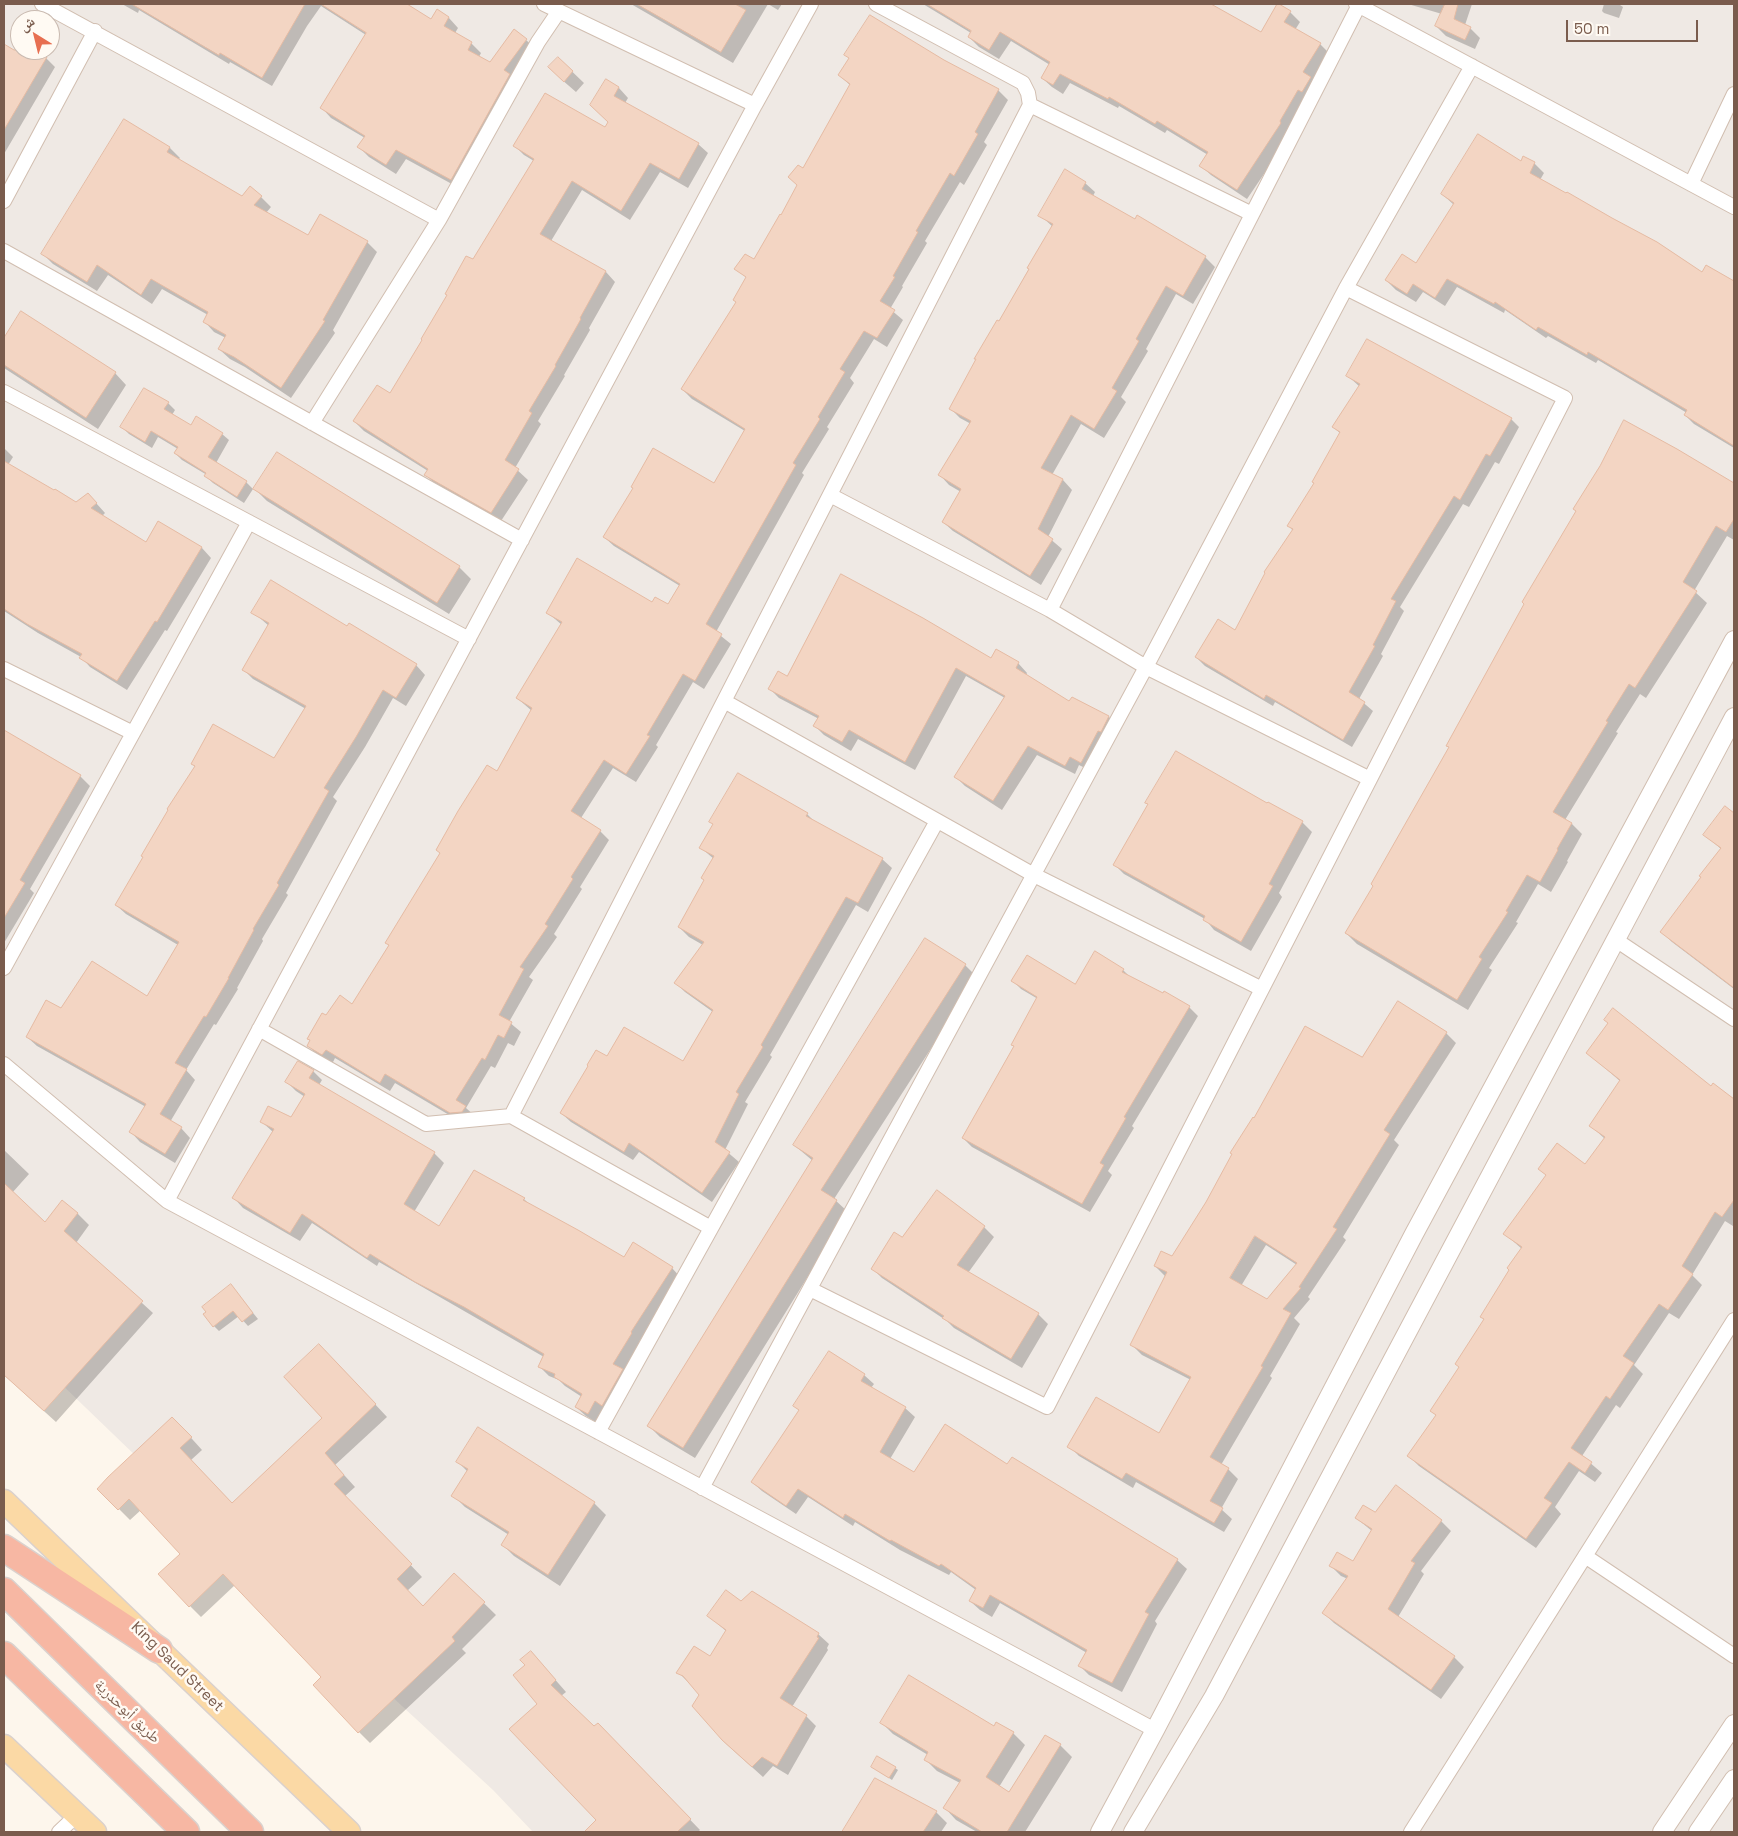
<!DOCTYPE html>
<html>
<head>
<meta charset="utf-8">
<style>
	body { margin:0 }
	#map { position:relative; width:1738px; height:1836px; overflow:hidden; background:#fdf6ec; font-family:"Space Grotesk","Noto Naskh Arabic",sans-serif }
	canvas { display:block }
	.frame { position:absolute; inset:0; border:5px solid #7a5c4d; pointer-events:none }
	.north { position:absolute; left:10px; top:10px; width:50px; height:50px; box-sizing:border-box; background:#fffaf3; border:1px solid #cabbb1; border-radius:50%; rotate:324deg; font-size:14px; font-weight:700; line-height:20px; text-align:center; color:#7a5c4d }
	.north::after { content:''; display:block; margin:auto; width:18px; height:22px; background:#e76f51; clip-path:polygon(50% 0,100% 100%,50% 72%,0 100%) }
	.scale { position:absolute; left:1566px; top:20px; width:132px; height:22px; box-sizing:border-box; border:2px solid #7a5c4d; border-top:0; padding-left:6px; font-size:15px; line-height:18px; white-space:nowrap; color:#7a5c4d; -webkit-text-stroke:4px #fffaf3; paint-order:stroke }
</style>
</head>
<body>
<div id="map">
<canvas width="1738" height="1836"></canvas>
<div class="frame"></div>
<div class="north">ش</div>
<div class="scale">50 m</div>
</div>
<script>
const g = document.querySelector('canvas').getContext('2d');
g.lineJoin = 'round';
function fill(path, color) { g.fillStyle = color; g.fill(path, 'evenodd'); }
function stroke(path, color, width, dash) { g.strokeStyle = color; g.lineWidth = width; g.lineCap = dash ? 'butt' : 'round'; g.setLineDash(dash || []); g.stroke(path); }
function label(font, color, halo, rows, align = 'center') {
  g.font = font + ' "Space Grotesk","Noto Naskh Arabic",sans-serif'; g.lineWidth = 5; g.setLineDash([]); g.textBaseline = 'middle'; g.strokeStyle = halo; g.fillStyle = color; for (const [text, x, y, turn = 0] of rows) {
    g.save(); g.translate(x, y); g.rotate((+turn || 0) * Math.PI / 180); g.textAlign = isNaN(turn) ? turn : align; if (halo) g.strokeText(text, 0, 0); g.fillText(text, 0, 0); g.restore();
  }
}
fill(new Path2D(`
	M4,4H1734V1832H533L493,1790L248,1564L4,1329ZM20,20H50V50H20Z`), '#efe9e4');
fill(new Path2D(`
	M122,4H405L432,20L438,11L449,18L458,28L455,33L471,43L481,53L479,57L491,64L526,40L536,49L461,189L406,159L396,174L369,157L359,147L365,138L331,118L322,108L366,35L321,6L307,26L272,86L230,62L229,64L139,10L138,13Z
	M631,4H768L733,63Z
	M768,4H782L778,10Z
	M923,4H1209L1261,33L1290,12L1300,22L1295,30L1320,44L1330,54L1291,134L1247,199L1211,175L1201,166L1208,155L1167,130L1165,133L1119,106L1118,108L1070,83L1063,94L1052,87L1042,78L1050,65L1011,41L999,59L979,47L969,37L971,33Z
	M1408,4H1472L1465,25L1470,28L1480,38L1475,49L1446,36L1436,26L1442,14Z
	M1604,4L1620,5L1623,7L1619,18L1604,13L1602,11Z
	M4,45L19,55L22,50H32L46,58L55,67L4,154Z
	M558,58L584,83L576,92L561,79Z
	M944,61L998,90L1008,100L984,142L987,145L964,185L960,182L925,241L927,243L902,286L903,287L890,309L903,320L887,347L874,339L850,378L854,383L827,427L829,429L802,473L804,475L716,632L731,644L704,689L693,682L656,745L658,747L636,782L613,768L581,818L600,831L609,840L580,887L582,889L554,934L557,937L529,977L533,980L509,1022L521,1032L514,1046L508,1043L495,1068L491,1066L466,1108L475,1116L461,1122L395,1083L390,1091L335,1058L332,1064L318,1055L308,1046L326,1017L352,1005L497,772L532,711L517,698L562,625L548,613L653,604L669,606L680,586L614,546L604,537L715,484L745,431L692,399L682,389L737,302L747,278L736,269L754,261L782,217L798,185L803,170L851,86L839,75Z
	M606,81L619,88L628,98L625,103L698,144L708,153L688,188L660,172L630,220L582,190L551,241L606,272L615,282L589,328L590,330L564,375L565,376L538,421L541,424L515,468L528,480L501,521L435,484L426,475L428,471L364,431L354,421L391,395L534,161L524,155L515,146L605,128L610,122Z
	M125,121L170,148L180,158L178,160L242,197H261L271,207L266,213L308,237L367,242L377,252L333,330L335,333L291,398L245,367L230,359L219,349L226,338L214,332L204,321L208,315L162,289L152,304L108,275L97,291L53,264L43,254Z
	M1524,158L1534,163L1544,173L1540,180L1703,274L1706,267L1734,283V448L1694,424L1685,415L1687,413L1598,360L1596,363L1548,336L1546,338L1505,310L1504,313L1457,287L1445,306L1423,292L1416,302L1396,290L1386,280L1417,264L1454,205L1442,194L1521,162Z
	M1085,183L1095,192L1093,196L1135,221L1137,217L1205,257L1215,267L1193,304L1176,294L1146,349L1148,351L1121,397L1126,402L1104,438L1081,424L1052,475L1063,480L1072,490L1048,537L1062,549L1041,585L953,531L943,522L961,492L949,485L940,475L971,424L960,418L950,408L1053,227L1040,215Z
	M22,313L115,373L126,385L98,429L4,368V340Z
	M1348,376L1511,419L1519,427L1499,464L1495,462L1469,507L1463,504L1400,607L1404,611L1381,654L1383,656L1359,699L1373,711L1352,747L1275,702L1273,706L1205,666L1196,657L1235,631L1293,531L1289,526L1315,483L1341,434L1333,427L1360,387Z
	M168,403L175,410L172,415L191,427L222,434L229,440L216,463L246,482L253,489L244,503L213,483L206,476L207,475L182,460L175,453L178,449L158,437L152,448L129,434L122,427Z
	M4,448L13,457L8,465L77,504L88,494L105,513L102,516L146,543L159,523L202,548L211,558L167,631L165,630L127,690L90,667L81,657L38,633L4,611Z
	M1677,450L1734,484V540L1727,536L1694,591L1707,603L1646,698L1640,694L1616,732L1618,733L1565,820L1572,824L1582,834L1567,861L1568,862L1551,892L1538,884L1516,922L1518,923L1489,968L1492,970L1468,1010L1357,944L1346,933L1375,887L1450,748L1447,745Z
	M255,489L459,567L471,579L449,614L267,501Z
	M253,612L347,628L416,665L425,675L406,706L393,698L365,747L333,797L337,801L286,893L288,895L262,939L263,941L237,988L238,989L216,1025L214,1024L186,1070L195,1080L170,1122L181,1128L190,1138L175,1163L140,1142L131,1132L146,1107L37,1046L27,1037L61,1009L147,998L178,945L126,914L116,905L196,767L192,764L274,760L306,709L253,679L244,670L269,626Z
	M991,660L1018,663L1027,673L1026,675L1070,703L1072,699L1109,717L1118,726L1091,771L1079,765L1075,774L1037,755L1002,810L965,786L956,777L1005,698L966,676L915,770L858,739L851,751L824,735L815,726L819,719L779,698L770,689L788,678Z
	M4,732L80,776L90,786L30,889L34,893L4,943Z
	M1268,805L1302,822L1312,832L1279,893L1282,897L1251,951L1214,930L1205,919L1124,874L1115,865Z
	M1725,808L1734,814V989L1672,942L1662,932L1703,877L1721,849L1705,835Z
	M807,814L816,823L882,859L892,868L868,912L856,905L770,1055L772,1057L745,1102L748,1104L725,1150L739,1162L712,1202L639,1152L633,1160L571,1122L561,1113L608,1058L683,1062L713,1012L685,992L676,983L703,945L689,937L679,927L705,881L714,859L701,848Z
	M965,965L977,977L834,1199L848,1212L695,1458L660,1437L648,1425L813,1161L794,1145Z
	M1123,970L1131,978L1164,994L1165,993L1189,1007L1198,1016L1132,1126L1134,1128L1108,1171L1112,1175L1090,1212L972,1147L963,1138L1015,1046L1038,999L1021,989L1013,981L1075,985Z
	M1446,1033L1456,1043L1394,1140L1399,1145L1343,1237L1346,1240L1308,1297L1310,1299L1294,1318L1300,1324L1270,1376L1272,1378L1221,1465L1228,1469L1238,1479L1221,1509L1232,1519L1224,1532L1136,1482L1133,1488L1079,1456L1069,1446L1159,1435L1191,1380L1142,1355L1132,1345L1165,1276L1155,1266L1173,1258L1363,1059ZM1266,1245L1297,1265L1267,1301L1241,1286Z
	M1588,1053L1711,1088L1713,1085L1734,1101V1224L1733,1226L1725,1221L1692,1275L1702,1285L1679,1319L1669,1313L1634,1365L1643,1374L1620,1408L1616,1405L1582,1456L1602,1473L1595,1482L1579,1471L1555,1507L1561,1514L1536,1548L1419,1466L1409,1456L1437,1416L1432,1411L1460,1368L1485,1320L1482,1317L1522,1249L1505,1234L1547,1176L1540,1169L1585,1166L1605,1139L1591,1126L1621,1082Z
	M313,1071L322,1080L319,1085L434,1153L444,1163L414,1212L440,1227L524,1199L531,1206L624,1258L672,1268L681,1278L639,1342L640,1343L623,1372L631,1380L597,1423L586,1416L576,1407L582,1397L565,1386L559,1380L549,1376L540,1367L544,1357L379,1262L377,1266L312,1223L300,1241L243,1208L234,1198L273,1132L262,1122L292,1119L305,1097L296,1091L287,1082Z
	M4,1150L29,1174L12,1193L46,1224L62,1202L78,1214L89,1225L76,1243L153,1313L56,1422L4,1375Z
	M937,1192L984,1227L994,1237L968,1273L1038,1314L1048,1324L1022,1368L954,1328L947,1321L882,1278L872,1268L903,1239Z
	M236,1292L258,1319L248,1326L239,1316L219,1331L214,1326Z
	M331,1357L387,1417L335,1465L355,1487L345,1496L422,1577L407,1591L423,1608L454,1574L496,1615L462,1649L466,1653L370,1743L359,1732L323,1678L235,1585L201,1617L190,1606L182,1554L141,1510L130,1520L99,1489L184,1430L202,1450L191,1460L232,1504L324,1418Z
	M864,1375L874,1384L871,1388L905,1408L915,1417L890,1459L915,1474L1008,1465L1177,1560L1187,1569L1155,1621L1157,1624L1122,1692L1089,1675L1080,1666L1087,1653L1000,1603L992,1617L980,1610L970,1601L976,1590L951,1572L949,1575L900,1550L855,1522L853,1526L808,1497L796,1514L762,1491L752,1482L800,1411L795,1406Z
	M479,1429L594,1503L606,1515L560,1586L514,1556L503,1545L509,1535L465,1507L453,1495L468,1472L458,1462Z
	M1396,1487L1441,1521L1451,1531L1421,1571L1424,1574L1398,1617L1454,1657L1464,1667L1441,1699L1334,1623L1324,1613L1348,1579L1341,1576L1331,1566L1353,1563L1372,1531L1356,1518L1376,1514Z
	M741,1602L818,1634L829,1644L827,1648L828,1650L792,1707L806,1716L816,1726L788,1775L773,1766L763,1777L734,1751L722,1740L701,1695L678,1672L710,1658L727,1632L709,1616Z
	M531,1652L566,1692L561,1696L594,1728L598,1724L700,1830L698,1832H586L598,1820L538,1704L526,1665Z
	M882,1723L994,1727L1013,1733L1025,1745L999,1787L1010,1793L1060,1745L1072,1757L1025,1832H977L956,1820L945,1808L960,1783L937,1771L926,1760L928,1755L893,1734Z
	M872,1767L895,1768L898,1770L892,1780Z
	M936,1812L947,1823L941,1832H849L845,1828Z`), '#0003');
const building = new Path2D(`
	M132,4H305L262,78L220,53L219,55Z
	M321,4H407L431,19L437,9L449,17L444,26L472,42L468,50L490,62L514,29L527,39L504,70L510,74L451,180L396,150L386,165L357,147L365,136L320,108L366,33Z
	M637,4H735L746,10L721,52Z
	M927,4H1211L1261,32L1277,4H1279L1291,11L1284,22L1321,43L1303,72L1311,77L1302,92L1298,90L1280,121L1281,123L1237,190L1199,166L1208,152L1157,121L1155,124L1109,97L1108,99L1060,74L1053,85L1041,78L1050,62L1000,32L989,50L968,37L971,31Z
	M1445,4H1458L1454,19L1471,27L1465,40L1435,26Z
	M870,15L944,60L999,89L975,132L978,134L954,176L950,173L916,231L918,232L893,276L895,277L880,301L895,310L877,338L864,331L840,369L845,372L818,417L820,419L793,463L796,465L706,624L722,634L695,681L683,674L647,735L650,736L626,774L604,760L571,811L601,830L571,877L573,879L545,924L548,926L520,967L524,969L499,1015L512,1022L504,1038L498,1035L485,1060L482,1058L456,1100L466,1106L462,1112L450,1113L385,1074L380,1083L326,1050L322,1055L307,1046L310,1040L307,1039L322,1013L326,1015L340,995L352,1004L389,945L385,943L440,853L436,850L458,811L487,765L497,771L532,708L516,698L562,622L546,613L577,558L652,602L655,597L668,604L680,584L603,537L633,488L631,487L653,448L714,483L745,429L681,389L736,302L733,300L746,277L734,269L745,254L754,259L780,214L781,215L797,185L788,177L798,165L803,168L850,84L838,75L849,58L844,55Z
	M4,44L14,50H34L47,57L4,130Z
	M558,57L573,71L564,82L548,67Z
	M606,79L619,87L614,96L699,143L679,179L650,163L621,211L572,181L540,234L606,271L580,318L581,319L555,365L556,366L529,411L532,413L505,460L519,469L491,513L424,475L428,469L353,421L377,385L390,393L422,340L421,339L447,295L445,294L466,256L473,259L534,159L513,146L545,93L605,127L608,122L590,105Z
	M124,119L170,147L167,152L242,196L250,186L262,196L254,205L308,235L320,214L368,241L323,320L325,321L281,388L234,357L218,349L226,335L203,322L208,312L151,279L141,295L97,265L87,282L41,254Z
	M1478,134L1521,161L1523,156L1535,162L1530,173L1566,193L1567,192L1612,218L1657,242L1702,272L1706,265L1734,281V446L1684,415L1687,410L1588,352L1587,355L1538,327L1536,330L1495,302L1494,304L1447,279L1435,298L1413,284L1407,294L1385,280L1402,254L1416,263L1454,203L1441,194Z
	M1065,169L1086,182L1082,189L1135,219L1137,215L1206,256L1183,296L1166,286L1136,339L1139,341L1112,388L1117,391L1094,429L1071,415L1041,468L1063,479L1038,529L1053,539L1030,576L942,522L961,489L938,475L971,421L949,409L976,359H974L997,320L999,321L1029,269L1027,268L1053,224L1038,216Z
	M21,311L116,372L86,418L4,365V338Z
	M1367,339L1512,418L1490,456L1486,454L1460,500L1454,496L1391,599L1396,601L1373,645L1375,646L1349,692L1365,702L1343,740L1266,695L1264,699L1195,657L1218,619L1235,630L1265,573L1264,572L1293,529L1287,526L1314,483L1312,482L1340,432L1332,427L1360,384L1346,376Z
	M144,388L169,402L164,409L191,425L196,416L223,433L208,457L247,481L237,497L204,476L206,473L174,453L178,447L151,431L145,442L120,427Z
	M1624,420L1677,449L1734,483V519L1726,532L1716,526L1683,582L1697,591L1635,688L1629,684L1606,721L1608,722L1553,812L1572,823L1557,849L1558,850L1540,882L1527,875L1506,911L1508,912L1479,957L1482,959L1457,1000L1345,933L1373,886L1371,884L1449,747L1446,746L1524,604L1522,602L1576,511L1573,509L1600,466Z
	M277,452L460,566L437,603L253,489Z
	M4,461L54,490L55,489L76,502L88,493L97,503L91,508L146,542L158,521L202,547L157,622L155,621L117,681L79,658L82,654L27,624L4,609Z
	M841,574L923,618L991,658L996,649L1019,662L1016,668L1069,701L1072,697L1109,716L1101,732L1098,731L1081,763L1070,757L1065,766L1028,746L993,801L954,777L1005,696L956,668L905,762L849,730L842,742L813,726L819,716L768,689L778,671L787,676Z
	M271,580L347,626L349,623L417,664L396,698L383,690L356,737L324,788L329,791L277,883L279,885L253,929L254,930L228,978H229L206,1017L204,1016L175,1063L187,1069L160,1114L182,1127L165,1154L129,1132L146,1104L26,1037L46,1000L61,1008L92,961L147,996L179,942L115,905L143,857L141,856L168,810L167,809L195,766L191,764L213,724L274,758L306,706L242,670L269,623L251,613Z
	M4,730L81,775L20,880L25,883L4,918Z
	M1176,751L1267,803L1268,802L1303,821L1269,884L1273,886L1241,942L1203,920L1205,916L1113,865L1148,804L1145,803Z
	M738,773L808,813L806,816L883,858L858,903L846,897L761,1045L763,1047L736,1092L739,1094L715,1142L730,1152L702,1193L629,1143L624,1152L560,1113L588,1066L587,1065L596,1050L607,1056L624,1027L683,1061L713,1010L674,983L704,942L678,927L704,880L701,878L714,856L699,848L713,824L709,822Z
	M1725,806L1734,813V988L1660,932L1701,877L1699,876L1721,848L1703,835Z
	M925,938L966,964L821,1190L837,1200L683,1448L647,1426L813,1158L793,1145Z
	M1095,951L1124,969L1122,972L1163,993L1164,991L1190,1006L1124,1117L1126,1118L1100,1163L1104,1165L1082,1204L962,1138L1014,1046L1011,1045L1037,997L1011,981L1027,955L1075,984Z
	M1398,1001L1447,1032L1384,1130L1390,1134L1333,1227L1337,1229L1299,1287L1301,1288L1283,1309L1291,1313L1261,1366L1263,1367L1210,1457L1229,1468L1210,1501L1223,1508L1214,1523L1126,1473L1122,1479L1067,1447L1096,1397L1159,1433L1191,1377L1130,1345L1167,1272L1154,1266L1161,1251L1172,1256L1206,1202L1232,1154L1230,1153L1253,1117L1254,1118L1305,1026L1362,1057ZM1255,1236L1297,1263L1267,1299L1230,1278Z
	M1613,1008L1711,1086L1713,1083L1734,1099V1200L1722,1217L1715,1212L1682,1266L1693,1274L1668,1310L1659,1304L1623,1356L1634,1363L1610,1399L1606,1396L1571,1448L1592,1462L1585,1473L1569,1462L1544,1498L1552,1503L1526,1539L1407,1456L1436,1415L1430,1411L1459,1367L1455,1364L1484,1319L1480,1317L1509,1270L1507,1268L1522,1247L1503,1234L1546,1175L1538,1169L1557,1143L1585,1164L1605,1137L1589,1126L1620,1080L1586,1053L1608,1023L1604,1020Z
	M298,1061L314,1070L309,1078L435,1152L404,1204L439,1226L474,1170L525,1198L523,1200L578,1230L624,1257L633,1242L673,1267L631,1332L632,1333L613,1364L623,1369L602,1406L595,1401L588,1414L575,1407L582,1394L554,1377L555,1374L538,1367L544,1354L464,1307L415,1282L370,1254L367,1258L302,1214L290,1233L232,1198L274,1129L260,1122L268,1106L291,1117L305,1094L285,1082Z
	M4,1183L45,1222L62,1200L78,1213L64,1231L143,1301L44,1411L4,1375Z
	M937,1190L985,1226L957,1265L1039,1313L1011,1359L942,1318L944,1316L871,1269L894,1232L902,1237Z
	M231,1284L253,1313L242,1322L233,1311L213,1327L203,1314L206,1312L202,1307Z
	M319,1344L376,1404L325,1453L344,1475L334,1484L412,1564L397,1579L423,1606L454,1573L485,1602L452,1637L455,1641L358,1733L313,1685L321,1677L223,1574L189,1607L158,1574L180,1554L129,1499L118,1510L97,1489L108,1477L172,1417L192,1437L180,1448L232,1503L322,1418L284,1377Z
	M829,1351L865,1374L861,1381L906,1407L880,1452L914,1472L945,1424L1007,1464L1012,1457L1178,1559L1145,1612L1149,1614L1112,1683L1078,1666L1087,1650L990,1595L983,1608L969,1601L976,1588L941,1564L939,1566L891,1540L890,1541L845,1514L843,1518L798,1489L786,1506L751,1482L799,1410L793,1406Z
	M478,1427L595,1502L548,1575L501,1545L509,1532L451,1496L468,1469L456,1462Z
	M1396,1485L1442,1520L1411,1561L1415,1563L1388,1609L1455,1656L1431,1690L1322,1613L1348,1576L1329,1566L1337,1552L1353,1561L1372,1529L1355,1518L1363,1505L1375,1512Z
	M726,1590L741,1601L752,1591L819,1633L817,1637L819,1638L780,1698L807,1715L777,1766L762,1757L752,1767L722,1740L692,1706L699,1695L683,1676L676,1673L694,1646L710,1656L726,1630L707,1616Z
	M531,1651L556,1680L551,1685L594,1726L598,1723L691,1819L677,1832H584L596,1820L509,1729L537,1704L513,1675L525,1665L520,1660Z
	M909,1675L994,1726L996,1722L1014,1732L986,1777L1009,1792L1045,1735L1061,1744L1007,1832H982L943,1808L961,1780L924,1760L928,1752L880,1723Z
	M877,1756L896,1767L889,1778L871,1767Z
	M875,1778L937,1811L923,1832H842Z`);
fill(building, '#f3d5c3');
stroke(building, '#e6bba3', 1);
const minor = new Path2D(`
	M42,4L439,220L312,423
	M544,4L755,105L811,4
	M876,4L1023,83L1028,93L1030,105
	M1356,4L1734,207
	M1359,5L1050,610L1146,667L1370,779
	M1691,184L1734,94
	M4,201L95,31
	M439,220L538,42L559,11
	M4,251L522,540
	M4,392L469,639
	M830,495L1050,610
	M4,669L133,733
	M724,701L1034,875L1262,989
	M1616,940L1734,1019
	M4,968L249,522
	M259,1029L426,1124L511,1116
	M4,1064L167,1201L1155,1730
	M167,1201L755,105
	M711,1228L511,1116L1030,105L1252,214
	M810,1289L1047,1407L1370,779L1565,398L1346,288
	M598,1432L937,821
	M702,1488L1146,667L1346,288L1472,66
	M1585,1556L1734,1656
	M59,1832L77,1815
	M1411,1832L1734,1320`);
const tertiary = new Path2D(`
	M1100,1832L1155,1730L1414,1234L1734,640
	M1133,1832L1214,1696L1734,717
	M1662,1832L1734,1724
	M1698,1832L1734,1779`);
const primary = new Path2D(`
	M4,1501L349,1832
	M4,1746L95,1832`);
const motorway = new Path2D(`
	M4,1548L159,1650
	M4,1591L250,1832
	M4,1655L186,1832`);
stroke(minor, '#d1beb0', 16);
stroke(tertiary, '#d1beb0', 20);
stroke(primary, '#dad1cd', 25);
stroke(motorway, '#dad1cd', 29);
stroke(minor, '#fff', 14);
stroke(tertiary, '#fff', 18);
stroke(primary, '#fbd9a5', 22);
stroke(motorway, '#f7b7a3', 26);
label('15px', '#7a5c4d', '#fffaf3', [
	["King Saud Street",177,1667,44],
	["طريق أبوحدرية",127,1712,44]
]);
</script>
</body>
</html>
